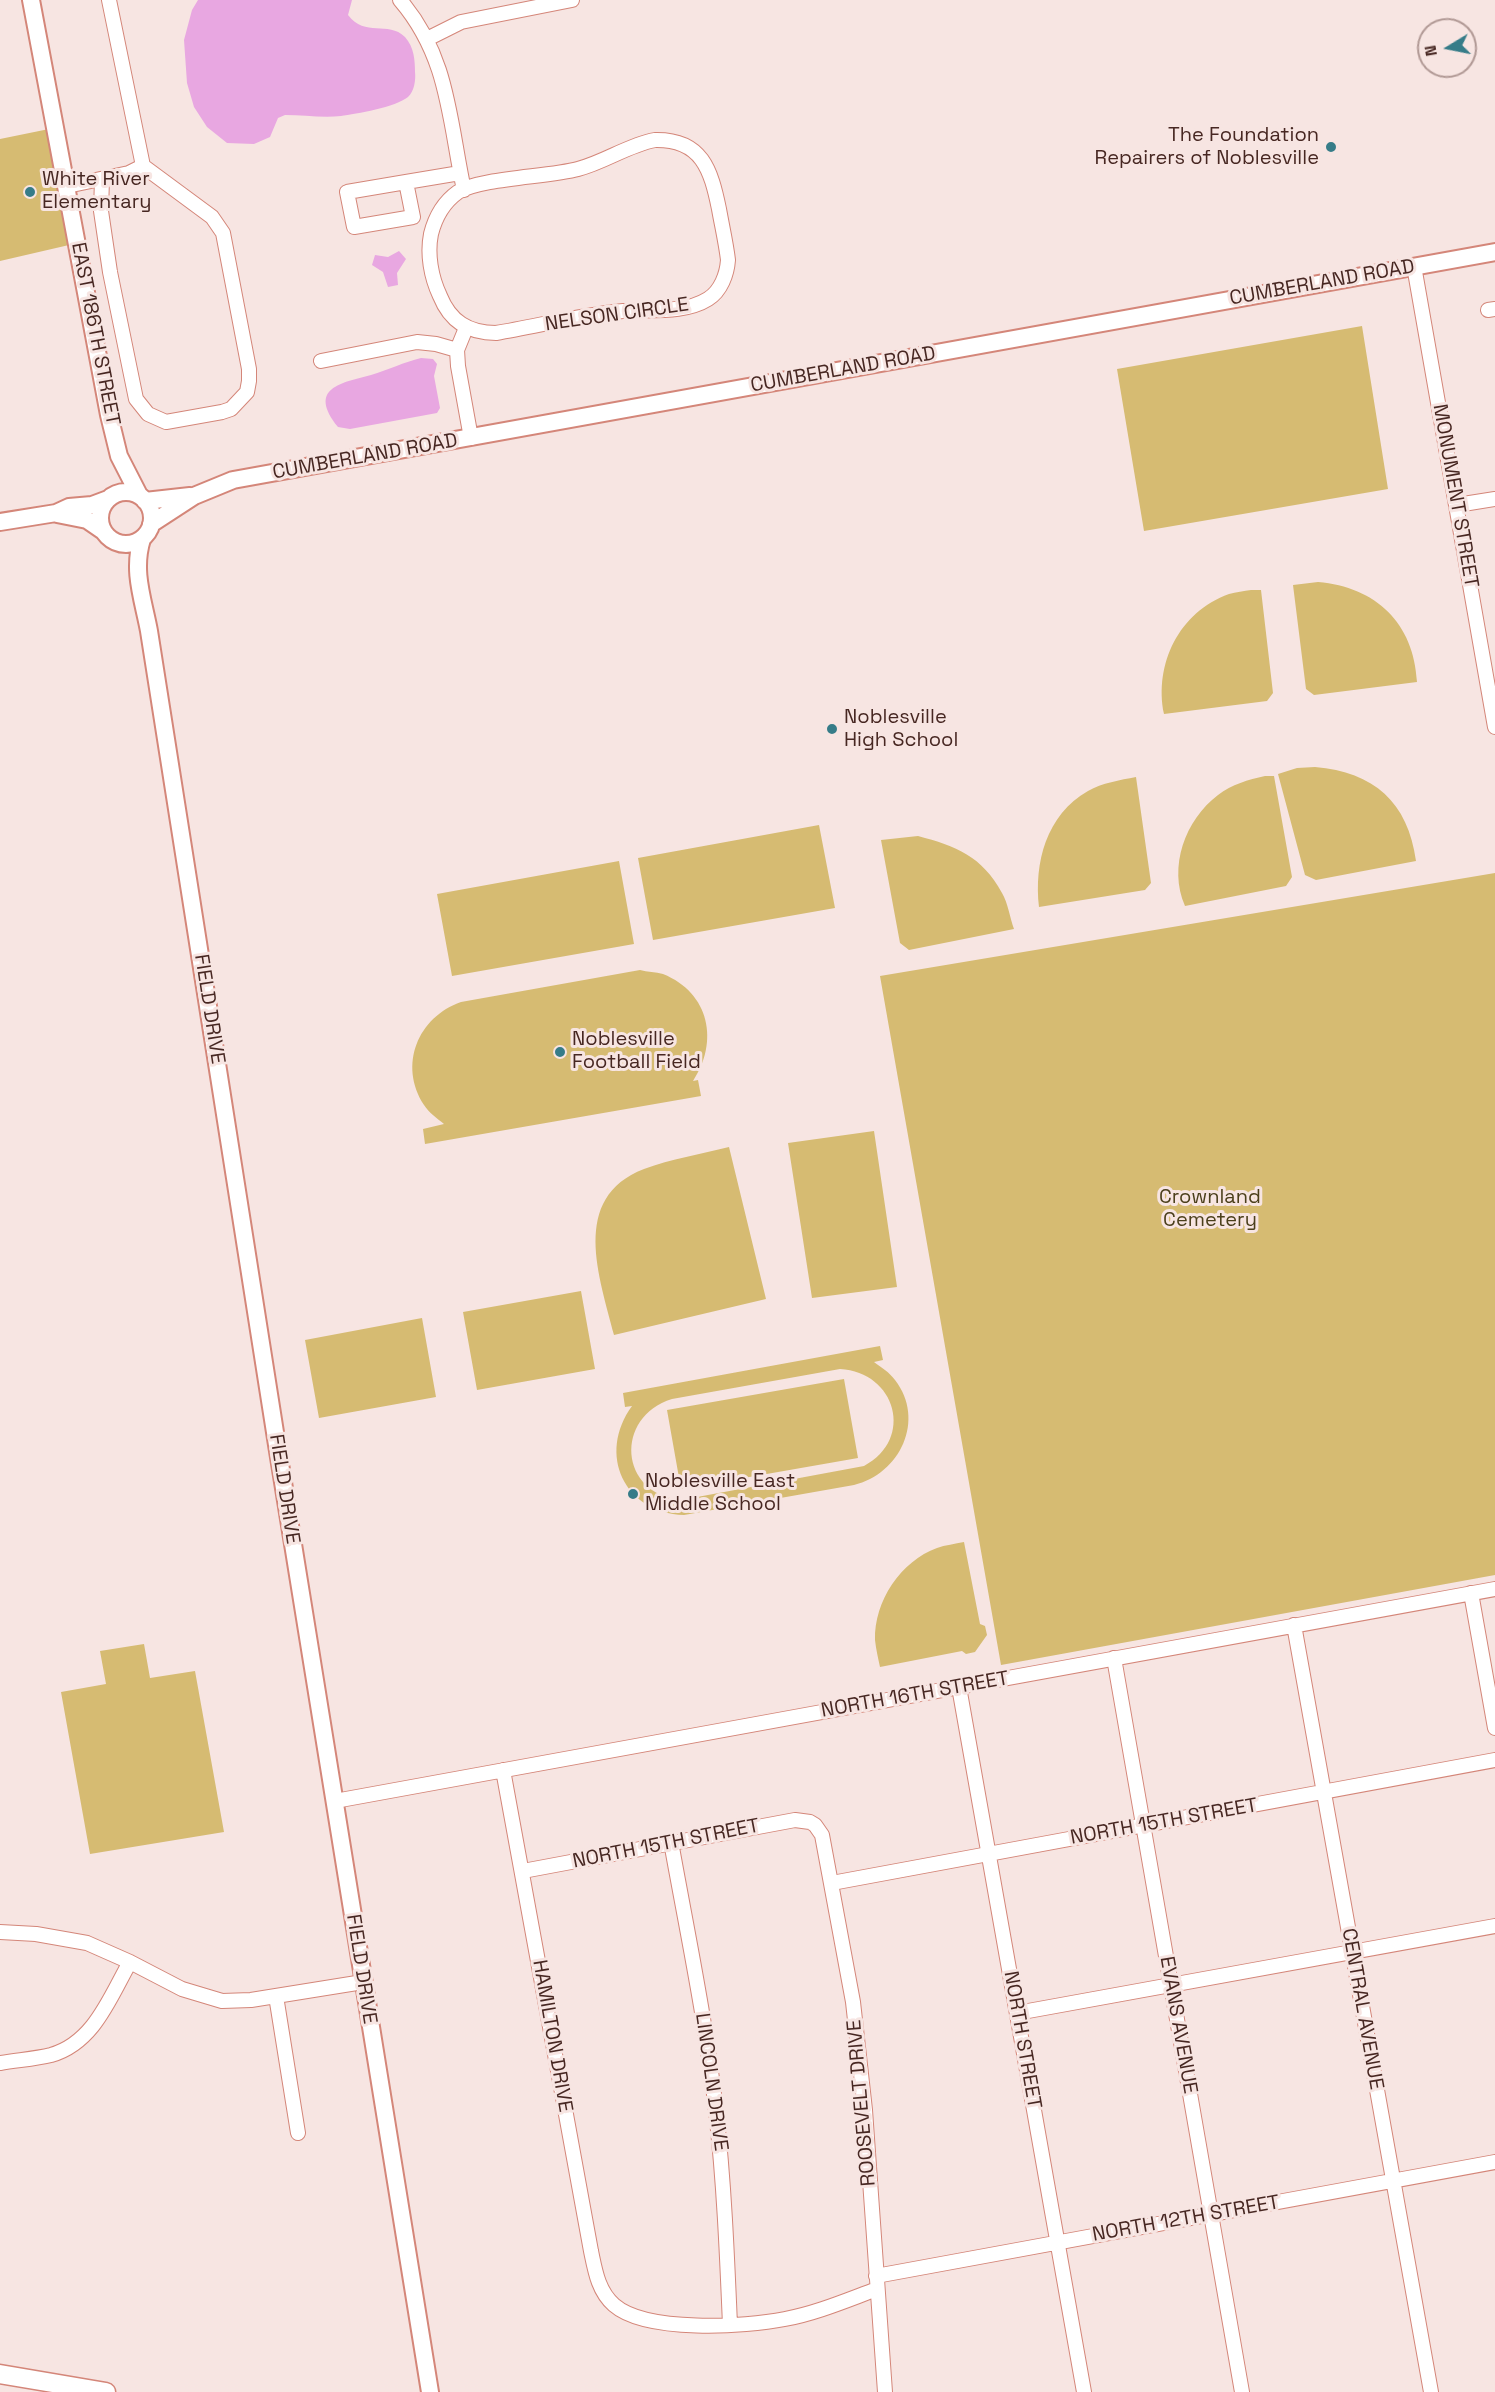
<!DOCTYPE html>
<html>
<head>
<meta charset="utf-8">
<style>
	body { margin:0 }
	#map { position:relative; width:1495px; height:2392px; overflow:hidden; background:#f7e5e2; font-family:"Space Grotesk",sans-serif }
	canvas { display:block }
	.north { position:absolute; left:1417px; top:18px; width:60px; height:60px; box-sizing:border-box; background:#f7e5e2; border:2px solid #b19995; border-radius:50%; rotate:260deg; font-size:16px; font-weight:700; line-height:24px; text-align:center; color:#472722 }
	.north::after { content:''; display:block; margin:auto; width:21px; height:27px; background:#367c88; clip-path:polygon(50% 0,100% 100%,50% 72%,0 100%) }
</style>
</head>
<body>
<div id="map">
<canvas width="1495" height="2392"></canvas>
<div class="north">N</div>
</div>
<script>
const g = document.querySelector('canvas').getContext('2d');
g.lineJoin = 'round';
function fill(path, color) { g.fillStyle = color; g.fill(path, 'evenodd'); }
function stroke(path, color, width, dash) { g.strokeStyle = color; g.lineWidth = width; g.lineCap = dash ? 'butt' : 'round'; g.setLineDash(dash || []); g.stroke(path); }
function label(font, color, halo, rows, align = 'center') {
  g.font = font + ' "Space Grotesk",sans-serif'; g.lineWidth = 6; g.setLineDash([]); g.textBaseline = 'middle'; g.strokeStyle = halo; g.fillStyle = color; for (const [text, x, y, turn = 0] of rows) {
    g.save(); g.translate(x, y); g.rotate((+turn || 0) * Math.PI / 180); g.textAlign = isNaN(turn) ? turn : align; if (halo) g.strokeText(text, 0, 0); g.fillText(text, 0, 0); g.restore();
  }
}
fill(new Path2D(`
	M49,129L69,245L0,261V139Z
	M1362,326L1388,489L1144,531L1117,369Z
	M1318,582C1376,587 1414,623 1417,682L1314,695L1306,689L1293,585Z
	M1251,590H1261L1273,693L1267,701L1164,714C1154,664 1179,612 1229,594C1236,592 1244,591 1251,590Z
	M1315,767C1374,772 1408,802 1416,861L1316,880L1305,875L1278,774L1297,768Z
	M1265,776H1274L1292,877L1286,886L1185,906C1168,867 1185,820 1218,795C1232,784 1248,780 1265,776Z
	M1136,777L1151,883L1145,890L1039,907C1034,863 1046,815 1088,791C1102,783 1120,780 1136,777Z
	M819,825L835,908L653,940L638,858Z
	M918,836C956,846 982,856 1002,893C1008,903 1010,918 1014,929L909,950L900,943L881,840Z
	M619,861L634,944L452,976L437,894Z
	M1495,873V1575L1001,1665L880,976Z
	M640,970C647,972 656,972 663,974C710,993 719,1042 693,1081L698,1080L701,1096L425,1144L423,1129L444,1124C437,1118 429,1113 424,1105C398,1065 418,1017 461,1002Z
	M874,1131L897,1287L812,1298L788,1143Z
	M729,1147L766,1299L614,1335C600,1278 569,1198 644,1169C671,1159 701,1154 729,1147Z
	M581,1291L595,1369L477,1390L463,1312Z
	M422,1318L436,1397L319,1418L305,1340Z
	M880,1346L883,1360L874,1362C882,1368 889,1372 895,1380C926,1420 900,1474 854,1485L684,1515C624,1513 597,1454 632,1406L625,1407L623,1393ZM840,1369C896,1372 915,1439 864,1466L681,1500C619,1494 614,1417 672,1399Z
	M844,1379L858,1458L681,1489L667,1410Z
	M964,1542L980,1624L985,1626L987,1635L975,1652L966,1654L962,1651L880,1667C878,1658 876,1649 875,1640C874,1601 901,1561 937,1548C945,1545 955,1544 964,1542Z
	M144,1644L150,1678L195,1671L224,1832L90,1854L61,1692L106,1684L100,1651Z`), '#d6bb72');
fill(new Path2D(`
	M198,0H352L348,15C365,38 388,20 405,37C414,47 415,60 415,72C416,80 414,92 408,97C396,107 356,114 341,116C323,118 303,115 285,115L278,118L270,137L254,144L227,143L207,127L194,107L187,83L184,40L192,10Z
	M399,251L406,259L397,273L398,285L388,287L383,272L372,265L375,255L388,257Z
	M421,358L433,359L437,364L434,376L440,408L437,413L350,429L338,427C307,388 341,383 371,375C388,370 404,362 421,358Z`), '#e8a7e1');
const minor = new Path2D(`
	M400,0C449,57 449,120 464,190
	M427,39L461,22L572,0
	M655,140C702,139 711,170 719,209C722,226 726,243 728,260C727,274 721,291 708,299C684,314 650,309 623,311C580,315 538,326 496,333C468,333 450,321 440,296C431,277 427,254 431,234C435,218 444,202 458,192C481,178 548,177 578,169C605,162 628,145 655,140Z
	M102,179L101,211L110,272L136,399L148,414L166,422L222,412L231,409L247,392L249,381V369L223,233L212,217L143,166L109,0
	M406,182L413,217L354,227L347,192Z
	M406,182L460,173
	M67,186L129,173L143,166
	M1414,266L1495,727
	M1488,310L1495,309
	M466,328L457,350L458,366L471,438
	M321,361L417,342L436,344L457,350
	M1457,505L1495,499
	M1471,1593L1495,1728
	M1294,1625L1431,2392
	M1114,1658L1242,2392
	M959,1687L1084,2392
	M503,1770L591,2251C595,2270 598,2291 614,2305C646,2333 745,2327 785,2319C817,2313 847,2300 877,2289
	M335,1801L1495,1589
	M671,1842C687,1931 706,2021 716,2111C724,2182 727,2254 730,2325
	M523,1871L795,1820L810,1822L815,1825L822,1835L853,2002L865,2110L885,2392
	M832,1883L1495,1760
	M0,1932L36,1934L87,1943L130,1962L182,1989L222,2001L251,2000L363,1982
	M276,1996L298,2133
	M1017,2013L1495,1926
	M0,2063C17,2060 35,2059 51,2055C94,2043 110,1997 130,1962
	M876,2276L1495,2162`);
const tertiary = new Path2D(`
	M31,0L109,415L119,456L139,495
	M100 518a26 26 0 1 1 52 0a26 26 0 1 1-52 0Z
	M145,501L190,496
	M57,514L87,520L103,531
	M0,522L56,513L69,507L92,505L108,499
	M151,524L194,496L233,480L1495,252
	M142,539C132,571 143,599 149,631L277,1445L430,2392`);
const secondary = new Path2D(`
	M0,2374L106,2392`);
stroke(minor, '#d48679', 16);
stroke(tertiary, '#d48679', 20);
stroke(secondary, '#d48679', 21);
stroke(minor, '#fff', 14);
stroke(tertiary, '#fff', 16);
stroke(secondary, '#fff', 18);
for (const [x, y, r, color] of [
	[1331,147,6,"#367c88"],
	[30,192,6,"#367c88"],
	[832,729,6,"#367c88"],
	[560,1052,6,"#367c88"],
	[633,1494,6,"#367c88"]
]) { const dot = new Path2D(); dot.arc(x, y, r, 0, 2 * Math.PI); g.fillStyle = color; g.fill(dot); stroke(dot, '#f7e5e2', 2); }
label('20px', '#472722', '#f7e5e2', [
	["The Foundation",1319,136,"right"],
	["Repairers of Noblesville",1319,159,"right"],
	["White River",42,180],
	["Elementary",42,203],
	["Noblesville",844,718],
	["High School",844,741],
	["Noblesville",572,1040],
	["Football Field",572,1063],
	["Noblesville East",645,1482],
	["Middle School",645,1505]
], 'left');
label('20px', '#472722', '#f7e5e2', [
	["CUMBERLAND ROAD",1322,283,-10],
	["NELSON CIRCLE",617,315,-8],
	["EAST 186TH STREET",95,334,79],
	["CUMBERLAND ROAD",843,370,-10],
	["CUMBERLAND ROAD",365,457,-10],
	["MONUMENT STREET",1455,496,80],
	["FIELD DRIVE",209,1009,81],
	["FIELD DRIVE",284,1489,81],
	["NORTH 16TH STREET",915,1695,-10],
	["NORTH 15TH STREET",1164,1822,-10],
	["NORTH 15TH STREET",666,1844,-11],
	["FIELD DRIVE",361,1969,81],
	["CENTRAL AVENUE",1362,2009,80],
	["EVANS AVENUE",1178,2025,80],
	["HAMILTON DRIVE",552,2036,80],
	["NORTH STREET",1022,2040,80],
	["LINCOLN DRIVE",711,2082,82],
	["ROOSEVELT DRIVE",862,2103,-95],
	["NORTH 12TH STREET",1186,2219,-10]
]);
label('20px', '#4b3f1b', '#f7e5e2', [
	["Crownland",1210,1198],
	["Cemetery",1210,1221]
]);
</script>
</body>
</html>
